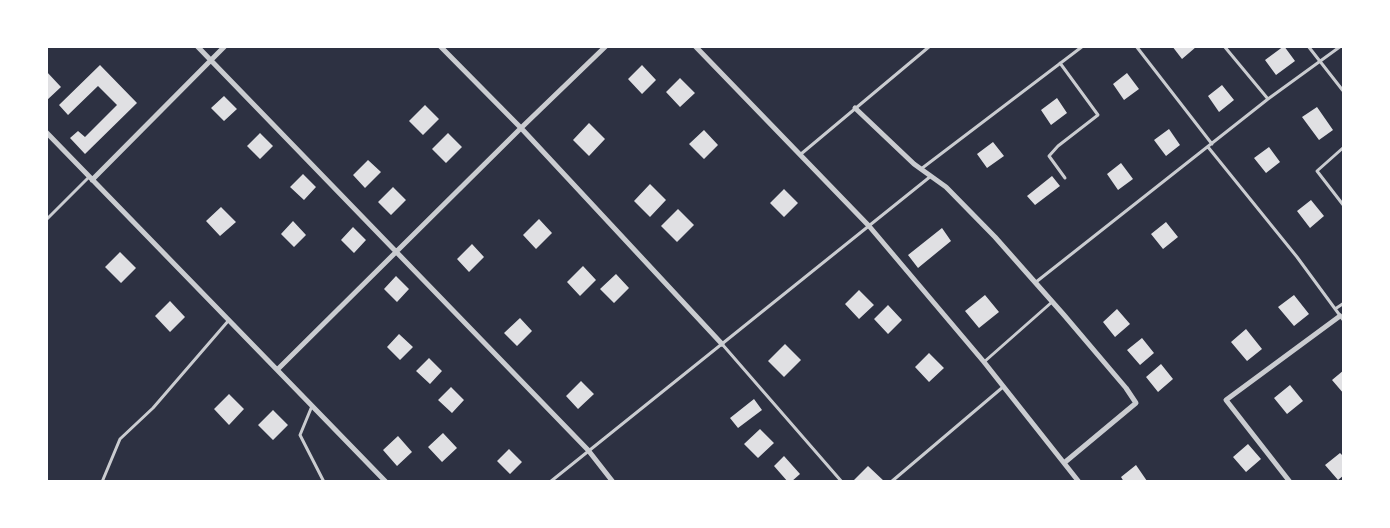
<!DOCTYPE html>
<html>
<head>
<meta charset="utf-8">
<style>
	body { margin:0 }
	#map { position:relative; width:1390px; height:528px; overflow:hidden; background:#2d3142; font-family:Barlow,sans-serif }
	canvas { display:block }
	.frame { position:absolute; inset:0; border:48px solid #fff; pointer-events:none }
</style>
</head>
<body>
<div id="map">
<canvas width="1390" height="528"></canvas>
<div class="frame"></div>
</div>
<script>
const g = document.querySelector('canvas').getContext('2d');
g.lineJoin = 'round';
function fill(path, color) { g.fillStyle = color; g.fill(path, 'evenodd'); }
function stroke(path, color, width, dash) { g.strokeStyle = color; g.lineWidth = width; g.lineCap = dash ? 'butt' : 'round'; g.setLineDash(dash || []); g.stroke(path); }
fill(new Path2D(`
	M1172,46H1195L1196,47L1182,59Z
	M1284,46L1295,61L1276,75L1265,60Z
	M100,65L137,103L85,154L70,138L78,131L85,137L117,105L98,86L68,115L59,105Z
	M642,65L656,80L642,94L628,79Z
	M46,71L61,87L46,101Z
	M1127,73L1139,89L1124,100L1113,84Z
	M680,78L695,93L680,107L666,92Z
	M1222,85L1234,100L1219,112L1208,96Z
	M224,96L237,109L224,121L211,108Z
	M1057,98L1067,113L1051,125L1041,110Z
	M425,105L439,119L423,135L409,121Z
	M1317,107L1333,130L1319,140L1302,117Z
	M589,123L605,139L589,156L573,140Z
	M1169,129L1180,145L1166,156L1154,140Z
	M704,130L718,145L704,159L689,144Z
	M260,133L273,146L260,159L247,146Z
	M448,133L462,147L446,163L432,149Z
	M993,142L1004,156L987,168L977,154Z
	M1269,147L1280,162L1266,173L1254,158Z
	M368,160L381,172L365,188L353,175Z
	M1121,163L1133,179L1118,190L1107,174Z
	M303,174L316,187L304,200L290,187Z
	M1052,176L1060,186L1035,205L1027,196Z
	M650,184L666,200L650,217L634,201Z
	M393,187L406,200L391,215L378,202Z
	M784,189L798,203L784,217L770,203Z
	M1311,200L1324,216L1310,228L1297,211Z
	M221,207L236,222L220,236L206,221Z
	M678,209L694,225L677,242L661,226Z
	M539,219L552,233L536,249L523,235Z
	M293,221L306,235L294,247L281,234Z
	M1166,222L1178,237L1163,249L1151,234Z
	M353,227L366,240L354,253L341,240Z
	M942,228L951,241L918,268L908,255Z
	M472,244L484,257L469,272L457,259Z
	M120,252L136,268L121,283L105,267Z
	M583,266L596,280L580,296L567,282Z
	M616,274L629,288L614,303L600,289Z
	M396,276L409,289L397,302L384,289Z
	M859,290L874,305L859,319L845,304Z
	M985,295L999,312L979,328L965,311Z
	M1294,295L1309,314L1294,326L1278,307Z
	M170,301L185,317L170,332L155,316Z
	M888,305L902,320L888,334L874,319Z
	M1117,309L1130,324L1115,337L1103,322Z
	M520,318L532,331L517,346L504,333Z
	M1246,329L1262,349L1247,361L1231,342Z
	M399,334L413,347L400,360L387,347Z
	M1142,338L1154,353L1140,365L1127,350Z
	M785,344L801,360L784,377L768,361Z
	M929,353L944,368L929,382L915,367Z
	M429,358L442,371L430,384L416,371Z
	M1161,364L1173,379L1158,392L1146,377Z
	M1344,370V394L1332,380Z
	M581,381L594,394L578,409L566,396Z
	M1290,385L1303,401L1287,414L1274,398Z
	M451,387L464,400L452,413L438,400Z
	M229,394L244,409L229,425L214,409Z
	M754,399L762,410L738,428L730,418Z
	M273,410L288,425L273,440L258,425Z
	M760,429L774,443L758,458L744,444Z
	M443,433L457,448L442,462L428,447Z
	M398,436L412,452L397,466L383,450Z
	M1248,444L1261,459L1246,472L1233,457Z
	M509,449L522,462L510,474L497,461Z
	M1340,453L1344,457V475L1338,480L1325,465Z
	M784,456L800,474L791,482H788L774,466Z
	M1136,465L1147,481L1124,482L1121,477Z
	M868,466L885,482H852Z`), '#e0e0e3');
stroke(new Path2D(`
	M1136,46L1212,144
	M1224,46L1268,99
	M1308,46L1344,92
	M1060,63L1098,115L1058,146L1049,156L1065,178
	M1208,147L1297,257L1344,321
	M1344,147L1317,171L1344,206
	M801,154L930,46
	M921,169L1083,46
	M46,220L89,177
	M1036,282L1268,99L1341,46
	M1335,309L1344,303
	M722,344L842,482
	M984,362L1052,302
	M312,406L300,435L324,482
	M102,482L120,439L153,408L229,320
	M550,482L931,176
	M891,482L1003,387`), '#caccd0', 3);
stroke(new Path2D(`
	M197,46L588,450L613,482
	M440,46L521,128L722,344
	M695,46L869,226L984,362L1079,482
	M855,108L914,164L946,187L995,237L1064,315L1126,388L1136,403L1064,463
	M46,132L386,482
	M92,180L225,46
	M278,369L521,128L606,46
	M1290,482L1226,400L1340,316`), '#caccd0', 5);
</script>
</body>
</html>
